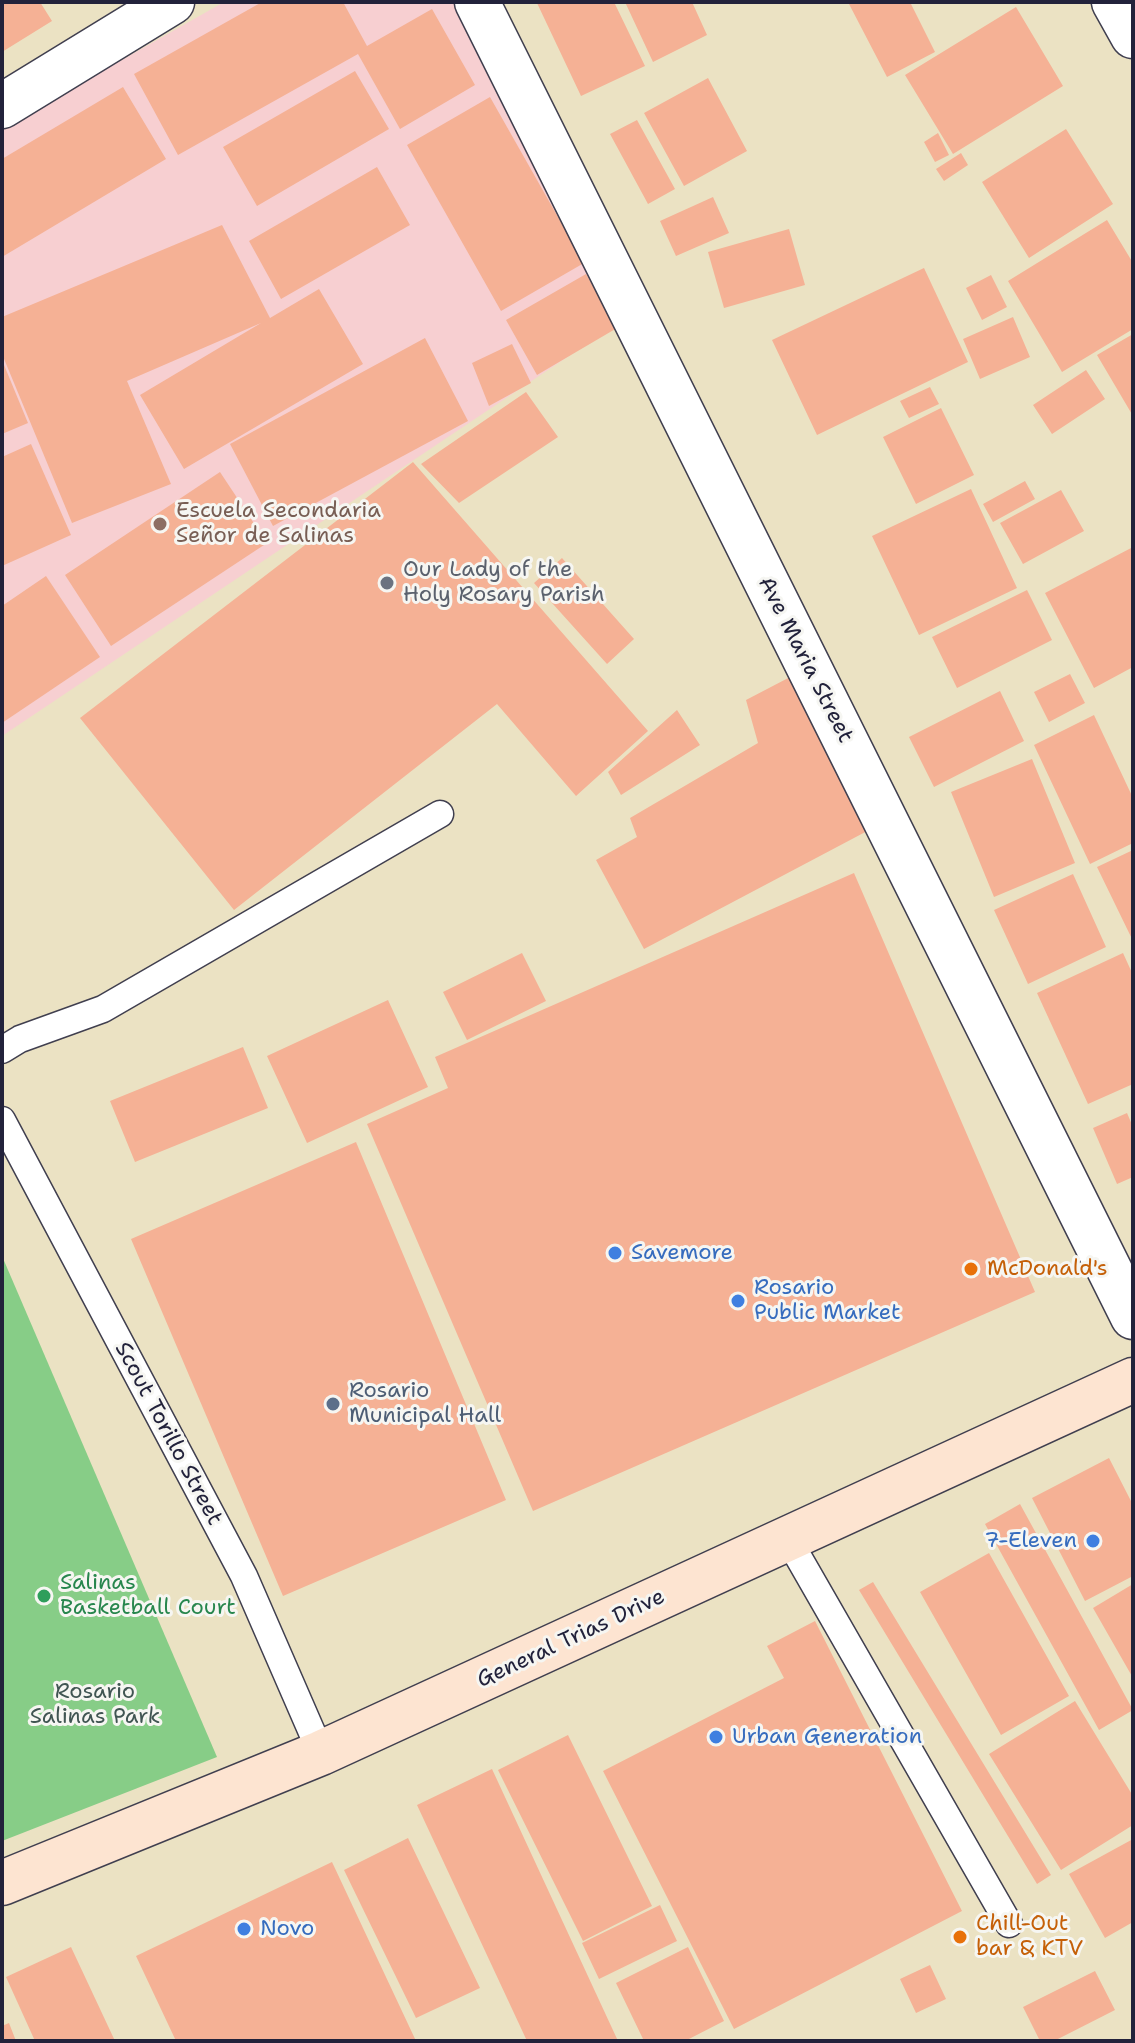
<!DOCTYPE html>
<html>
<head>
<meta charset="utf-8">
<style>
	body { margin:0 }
	#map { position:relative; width:1135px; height:2043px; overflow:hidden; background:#ebe2c3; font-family:"Shantell Sans",sans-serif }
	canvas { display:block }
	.frame { position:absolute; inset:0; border:4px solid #22223b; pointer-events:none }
</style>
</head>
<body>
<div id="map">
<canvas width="1135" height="2043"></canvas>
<div class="frame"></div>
</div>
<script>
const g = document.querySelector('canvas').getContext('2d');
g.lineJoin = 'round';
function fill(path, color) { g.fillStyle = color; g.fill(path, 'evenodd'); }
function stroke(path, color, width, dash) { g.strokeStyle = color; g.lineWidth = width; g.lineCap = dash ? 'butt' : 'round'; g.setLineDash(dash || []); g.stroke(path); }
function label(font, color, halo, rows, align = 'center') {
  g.font = font + ' "Shantell Sans",sans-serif'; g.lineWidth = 6; g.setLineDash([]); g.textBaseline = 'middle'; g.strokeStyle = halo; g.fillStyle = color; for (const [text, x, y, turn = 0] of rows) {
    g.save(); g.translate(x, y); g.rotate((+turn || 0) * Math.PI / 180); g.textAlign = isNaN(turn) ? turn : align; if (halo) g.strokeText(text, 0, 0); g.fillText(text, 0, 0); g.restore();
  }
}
fill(new Path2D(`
	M224,2H454L633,313L2,736V128Z`), '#f7cfd1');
fill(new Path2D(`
	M2,1256L217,1757L2,1841Z`), '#87cd87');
fill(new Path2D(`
	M2,2H40L52,21L2,52Z
	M262,2H343L367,46L432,9L475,85L400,129L358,54L178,155L134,74Z
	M539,2H614L645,66L581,96L537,3Z
	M625,2H692L707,35L653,62Z
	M853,2H910L935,52L887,77L849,4Z
	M1016,7L1063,86L953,154L905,75Z
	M355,71L389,129L257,206L223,147Z
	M708,78L747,151L684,186L644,113Z
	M123,87L166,159L2,257V159Z
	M490,97L584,263L501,311L407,145Z
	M637,120L675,189L648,204L610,134Z
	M1066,129L1113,204L1029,258L982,182Z
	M938,133L949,155L935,162L924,142Z
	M961,153L968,165L944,181L936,169Z
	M377,167L410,225L281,299L249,241Z
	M713,197L729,233L676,256L660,221Z
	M1107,220L1133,263V329L1062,372L1008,281Z
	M222,225L270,318L319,289L363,364L184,469L140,395L261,323L127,381L171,484L72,523L2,354V317Z
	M789,229L805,285L724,308L708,252Z
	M924,268L968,362L817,435L772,340Z
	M586,274L617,328L537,375L506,320Z
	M991,275L1007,307L982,320L966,288Z
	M1013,317L1030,357L980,379L963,339Z
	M1133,334V416L1097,355Z
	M425,338L468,421L273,526L230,444Z
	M512,344L531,383L489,406L472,363Z
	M2,360L28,423L2,434Z
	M1086,370L1105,399L1052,434L1033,405Z
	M930,387L939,404L909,418L900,401Z
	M526,392L558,437L459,503L421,464Z
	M941,408L974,475L916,504L883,437Z
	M31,444L71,535L2,566V457Z
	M413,462L648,731L576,796L497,704L234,910L80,718Z
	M220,472L267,543L111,646L65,575Z
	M1025,481L1035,499L993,522L983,504Z
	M971,489L1017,588L919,635L872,536Z
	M1061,490L1084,531L1023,564L1000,523Z
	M1133,547V667L1094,688L1045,593Z
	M562,558L634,639L607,664L534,583Z
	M46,576L100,657L2,723V606Z
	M1027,590L1052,640L957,688L932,637Z
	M1070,674L1085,703L1049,722L1034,692Z
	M792,676L871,829L644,949L596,860L637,837L630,818L758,743L746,700Z
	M1000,691L1024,741L934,787L909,737Z
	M677,710L700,745L621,795L608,772Z
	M1094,715L1133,798V843L1090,864L1034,745Z
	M1032,759L1075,863L994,897L951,792Z
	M1133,850V941L1097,867Z
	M854,873L1035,1292L533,1511L367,1124L448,1088L435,1057Z
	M1073,874L1106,947L1028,984L994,910Z
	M522,953L546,1001L467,1040L443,992Z
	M1123,953L1133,975V1084L1088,1104L1037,993Z
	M388,1000L428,1087L307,1143L267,1056Z
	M243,1047L268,1108L135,1162L110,1101Z
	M1127,1113L1133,1127V1177L1117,1184L1093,1128Z
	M356,1142L506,1500L283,1596L131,1239Z
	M1109,1458L1133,1505V1576L1085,1601L1032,1498Z
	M1020,1504L1133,1710L1099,1730L985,1524Z
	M989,1553L1069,1696L1001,1735L920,1592Z
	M873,1582L1051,1875L1037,1884L859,1590Z
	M1133,1584V1678L1093,1608Z
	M815,1621L962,1911L734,2029L603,1771L784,1678L767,1646Z
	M1075,1701L1133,1796V1825L1061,1870L989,1754Z
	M568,1735L652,1906L583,1941L498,1770Z
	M492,1769L618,2041H527L417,1805Z
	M408,1838L480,1988L416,2018L344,1870Z
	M1133,1839V1922L1105,1938L1069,1874Z
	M332,1862L416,2041H176L136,1956Z
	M660,1905L677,1941L599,1979L582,1943Z
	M71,1947L115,2041H35L6,1977Z
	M688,1947L724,2021L685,2041H644L616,1983Z
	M930,1965L946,1999L916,2013L900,1979Z
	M1095,1971L1115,2010L1054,2041H1040L1023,2007Z
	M9,2023L16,2041H2V2026Z`), '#f5b195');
const service = new Path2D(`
	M2,1050L20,1039L103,1009L440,814
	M2,1120L244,1576L321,1753
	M788,1539L1009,1924`);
const minor = new Path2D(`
	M477,2L1133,1317
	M1114,2L1133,36
	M2,106L172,2`);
const secondary = new Path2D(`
	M2,1883L321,1753L1133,1380`);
stroke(service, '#403f4f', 29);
stroke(minor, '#403f4f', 47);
stroke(secondary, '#403f4f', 47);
stroke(service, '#fff', 26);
stroke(minor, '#fff', 44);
stroke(secondary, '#fde4d1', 44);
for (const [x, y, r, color] of [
	[160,524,8,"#8d6e63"],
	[387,583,8,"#6b7280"],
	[615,1253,8,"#3f7fe0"],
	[971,1269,8,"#e8710a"],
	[738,1301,8,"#3f7fe0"],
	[333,1404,8,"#5c6f8a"],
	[1093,1541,8,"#3f7fe0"],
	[44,1596,8,"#2e9e5b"],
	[716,1737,8,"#3f7fe0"],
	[244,1929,8,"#3f7fe0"],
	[960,1937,8,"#e8710a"]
]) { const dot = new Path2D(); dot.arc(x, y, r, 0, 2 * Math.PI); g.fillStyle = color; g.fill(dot); stroke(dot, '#f6f6f2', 3); }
label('22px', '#785e54', '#f6f6f2', [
	["Escuela Secondaria",176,511],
	["Señor de Salinas",176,536]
], 'left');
label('22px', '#5b616d', '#f6f6f2', [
	["Our Lady of the",403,570],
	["Holy Rosary Parish",403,595]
], 'left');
label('22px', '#22223b', '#f6f6f2', [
	["Ave Maria Street",805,660,63],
	["Scout Torillo Street",168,1434,62],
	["General Trias Drive",571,1639,-25]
]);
label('22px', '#366cbe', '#f6f6f2', [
	["Savemore",631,1253],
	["Rosario",754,1288],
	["Public Market",754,1313],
	["7-Eleven",1077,1541,"right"],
	["Urban Generation",732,1737],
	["Novo",260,1929]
], 'left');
label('22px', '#c56008', '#f6f6f2', [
	["McDonald's",987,1269],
	["Chill-Out",976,1924],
	["bar & KTV",976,1949]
], 'left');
label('22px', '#4e5e75', '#f6f6f2', [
	["Rosario",349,1391],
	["Municipal Hall",349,1416]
], 'left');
label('22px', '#27864d', '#f6f6f2', [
	["Salinas",60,1583],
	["Basketball Court",60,1608]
], 'left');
label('22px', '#405552', '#f6f6f2', [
	["Rosario",95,1692],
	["Salinas Park",95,1717]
]);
</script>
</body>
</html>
